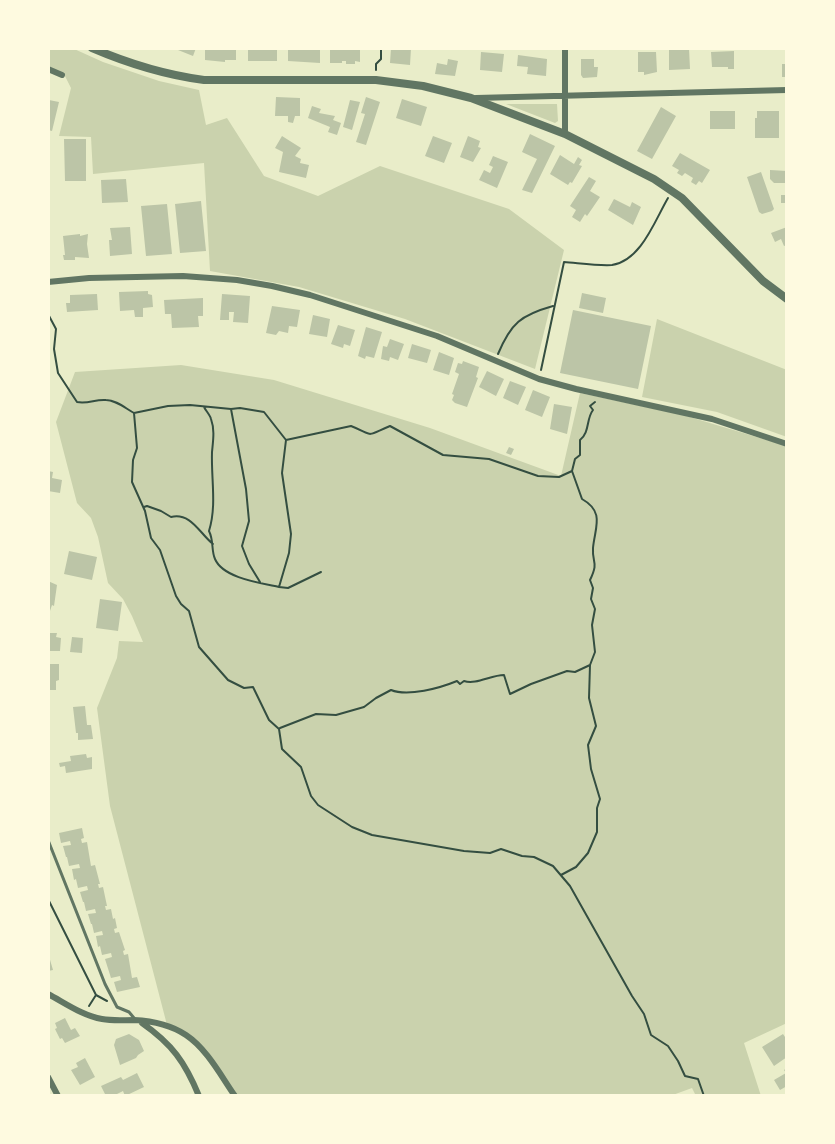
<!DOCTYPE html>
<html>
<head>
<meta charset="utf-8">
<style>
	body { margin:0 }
	#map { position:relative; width:835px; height:1144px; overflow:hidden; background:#e9edc9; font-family:"Work Sans",sans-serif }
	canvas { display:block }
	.frame { position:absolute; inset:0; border:50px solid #fefae0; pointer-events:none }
</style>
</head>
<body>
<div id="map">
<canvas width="835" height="1144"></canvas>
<div class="frame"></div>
</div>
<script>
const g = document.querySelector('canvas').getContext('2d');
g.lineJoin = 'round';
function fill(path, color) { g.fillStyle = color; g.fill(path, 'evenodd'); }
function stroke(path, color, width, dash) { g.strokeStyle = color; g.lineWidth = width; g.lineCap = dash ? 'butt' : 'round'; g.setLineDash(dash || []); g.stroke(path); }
fill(new Path2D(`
	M48,48H72L103,62L159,81L199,90L206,125L227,118L264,176L318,196L380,166L509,209L564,250L535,369L405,319L299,287L210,271L204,163L93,174L91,137L59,136L71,88L64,74L48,66Z
	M506,104H557L558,121L555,123Z
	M657,319L787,370V437L717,412L642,397Z
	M181,365L274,380L430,428L561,476L580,393L683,415L787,446V1023L744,1043L761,1096H696L692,1088L670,1096H235L204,1052L167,1025L110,806L97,708L117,658L119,641L143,642L132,616L123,599L108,583L98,537L91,518L77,503L56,422L75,372Z`), '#cad2ad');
fill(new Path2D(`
	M173,48H196L193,56Z
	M205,48H236V60H225V62L205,60Z
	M248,48H277V61H248Z
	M288,48H320V63L288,61Z
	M330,48L360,50V62L355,61V64H346V61H342V63H330Z
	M391,48H411L410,65L390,63Z
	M669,48H689L690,69L669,70Z
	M734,51V69H728V67H712L711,52Z
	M481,52L504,54L502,72L480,70Z
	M638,52H656L657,72L644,75V72H638Z
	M518,55L547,59L546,76L527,74L528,67L517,66Z
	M448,59L458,61L455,76L435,74L437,63L447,65Z
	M581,59H594V67H598L597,77L583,78L581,75Z
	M782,64H787V77H782Z
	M276,97L300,98V116H295L293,123L288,122V116H275Z
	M366,97L380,102L366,145L356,142L365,114L361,113Z
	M402,99L427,107L421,126L396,118Z
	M49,100L59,102L52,131L48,130Z
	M350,100L360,102L352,130L343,127Z
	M312,106L321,109L319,113L335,116L333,120L341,123L337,135L328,132L330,127L308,118Z
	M661,107L676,116L652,159L637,151Z
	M710,111H735V129H710Z
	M757,111H779V138H755V118H757Z
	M530,134L555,146L532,193L522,190L537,159L522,152Z
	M282,136L301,148L295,156L301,159L300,163L309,165L306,178L279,172L283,152L275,148Z
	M433,136L452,143L444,163L425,156Z
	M468,136L480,141L478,147L481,148L473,162L460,157Z
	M64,139H86V181H65Z
	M680,153L710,170L702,183L699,181L696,185L691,182L693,178L685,173L682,176L677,173L679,170L672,166Z
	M560,155L574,164L578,157L582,160L579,165L582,166L572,183L570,182L568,185L550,174Z
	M493,156L508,162L497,188L479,180L484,170L490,173L493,167L489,165Z
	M770,170L787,171L785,183H774L770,179Z
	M761,172L774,209L772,211L762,214L759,212L747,177Z
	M589,177L596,181L590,191L600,197L587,216L585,214L580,222L572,217L576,210L570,206Z
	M126,179L128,202L102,203L101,180Z
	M781,195H787V203H781Z
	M614,199L630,207L632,202L641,207L633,225L608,210Z
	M201,201L206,251L180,253L175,204Z
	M167,204L172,254L146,256L141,206Z
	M130,227L132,254L110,256L109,240H112L110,228Z
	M787,227V245L784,246L781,239L775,242L771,233Z
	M80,234V236L88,234L87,244L89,258L75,257V260H64L63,255H65L63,236Z
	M148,291V294L152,295L153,307L143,308V317H135L134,310L120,311L119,292Z
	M582,293L606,298L603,313L579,308Z
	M97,294L98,310L67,312L66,303H70V295Z
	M222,294L250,296L248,323L233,322L234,312H229V320H220Z
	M203,298V316H198L199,327L172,328L171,314H165L164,300Z
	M272,306L300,310L297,327L289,326L288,333L279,331L276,335L266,333Z
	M573,310L651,326L638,389L560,373Z
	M313,315L330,319L327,337L309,334Z
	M338,325L355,330L350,346L344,344L343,348L331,344Z
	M366,327L382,332L374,358L366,356L365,359L358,356Z
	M390,339L404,344L398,360L390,357L389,361L381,359L383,346L387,347Z
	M412,344L431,350L427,363L408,358Z
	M439,352L454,358L449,375L433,370Z
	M463,361L479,367L476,377L478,378L467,407L455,403L452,400L454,395L452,394L459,374L455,372L458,363L462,364Z
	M487,371L504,379L496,396L479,387Z
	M510,381L526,387L518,405L503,398Z
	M533,390L550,397L542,417L525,410Z
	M554,404L572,407L567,434L550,429Z
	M509,447L514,449L511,455L506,453Z
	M48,471L53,472L52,478L62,480L60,493L48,491Z
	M69,551L97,557L92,580L64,574Z
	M48,581L57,585L54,606L52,605L49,614Z
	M100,599L122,602L118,631L96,628Z
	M48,633H57L56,637L61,638L60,651H48Z
	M72,637L83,638L82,653L70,652Z
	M48,664H59V680L56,681V690H48Z
	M85,706L87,725H91L93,739L78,740V733H76L73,707Z
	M86,754L87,758L92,757V769L66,773L65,766L60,767L59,763L71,761L70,756Z
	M82,828L84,838L81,839L82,843L87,842L91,866L95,865L100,884H98L99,888L103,887L107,906H105L106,910L111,909L113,919L115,918L117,928L114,929L115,933L119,932L125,950L123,951L124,955L128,954L132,978L137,977L140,987L117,992L114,982L121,980L120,976L111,978L105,959L112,957L111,953L102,955L100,946L98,947L96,936L103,935L102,931L94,933L92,924H91L88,914L96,913L95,909L86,911L84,902H83L80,892L88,890L87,886L78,888L76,879L74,880L72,869L80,868L79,864L69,866L67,857H66L63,846L71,845L70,841L61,843L59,833Z
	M48,953L53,970L48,971Z
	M65,1018L71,1030L75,1028L80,1036L65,1043L62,1038L60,1039L55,1029L57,1028L55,1023Z
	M129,1034L139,1040L144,1051L138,1055L136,1058L120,1065L114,1045L116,1039Z
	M783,1034L787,1040V1057L774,1066L762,1047Z
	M85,1058L95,1077L80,1085L71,1070L78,1067L76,1063Z
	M787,1068V1086L780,1090L774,1080L786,1073L784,1070Z
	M137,1073L144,1087L125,1096L123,1091L113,1096H106L101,1086L121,1077L123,1080Z`), '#bcc5a7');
stroke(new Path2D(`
	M376,70V64L381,59V48
	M48,314L56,329L54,349L58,373L77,402C89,404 95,399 106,400C116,400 125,408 134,413L137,448L133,460L132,482L145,511L151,538L160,550L176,596L181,604L189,611L199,647L228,680L244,688L253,687L269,720L279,729L282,749L301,767L311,796L318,805L352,827L372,835L464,851L490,853L501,849L522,856L534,857L553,866L570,886L632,996L644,1014L651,1035L668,1046L678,1061L685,1076L698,1079L704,1096
	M498,354C511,323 521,315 553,306
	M541,370L564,262C578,263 598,266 612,265C641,261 655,220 668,198
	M231,409L246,489L249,521L242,546L249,564L260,582
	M134,413L168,406L190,405L231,409L240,408L264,412L286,440L282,473L291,534L289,553L279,587C260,583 223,578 215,559C211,550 214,541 209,531C217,505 211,479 212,452C213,441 215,430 211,419C210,415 206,411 204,407
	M286,440L351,426C376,436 364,437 390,426L443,455L489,459L538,476L559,477L572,471L575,459L580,455V440C590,432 586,419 593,410L590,406L595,402
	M144,507L147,506L161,511L171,517C191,512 200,534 213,544
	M279,587L288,588L321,572
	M280,728L316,714L336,715L364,707L376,698L391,690C408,697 440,688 457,681L460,684L464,681C476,685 491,675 504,675L510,694L531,684L567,671L575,672L590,665L595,652L592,625L595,609L591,599L593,588L590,580C599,561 592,564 593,548C595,527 605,512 582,499L572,471
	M561,875L576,867L588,853L597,832V808L600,799L591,769L588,745L596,726L589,698L590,665
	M48,899L96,995L107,1001
	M89,1006L96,995`), '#344e41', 2);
stroke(new Path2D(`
	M48,840L105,984L117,1007L129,1012L134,1018`), '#617663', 3);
stroke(new Path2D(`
	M48,69L62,75
	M476,98L787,90
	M565,134V48
	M48,282L89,278L183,276L237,280L272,286L310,295L437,336L539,379L576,389L712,419L787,444
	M48,994C65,1003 83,1016 102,1019C113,1021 123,1020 134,1020C153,1021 171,1025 186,1035C207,1049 221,1076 235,1096
	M142,1023C172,1044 185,1062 199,1096
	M48,1077L58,1096`), '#617663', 6);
stroke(new Path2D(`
	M92,48C127,63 166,75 204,80H376L423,86L471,98L565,134L654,179L682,198L763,281L787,299`), '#617663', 8);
</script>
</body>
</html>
